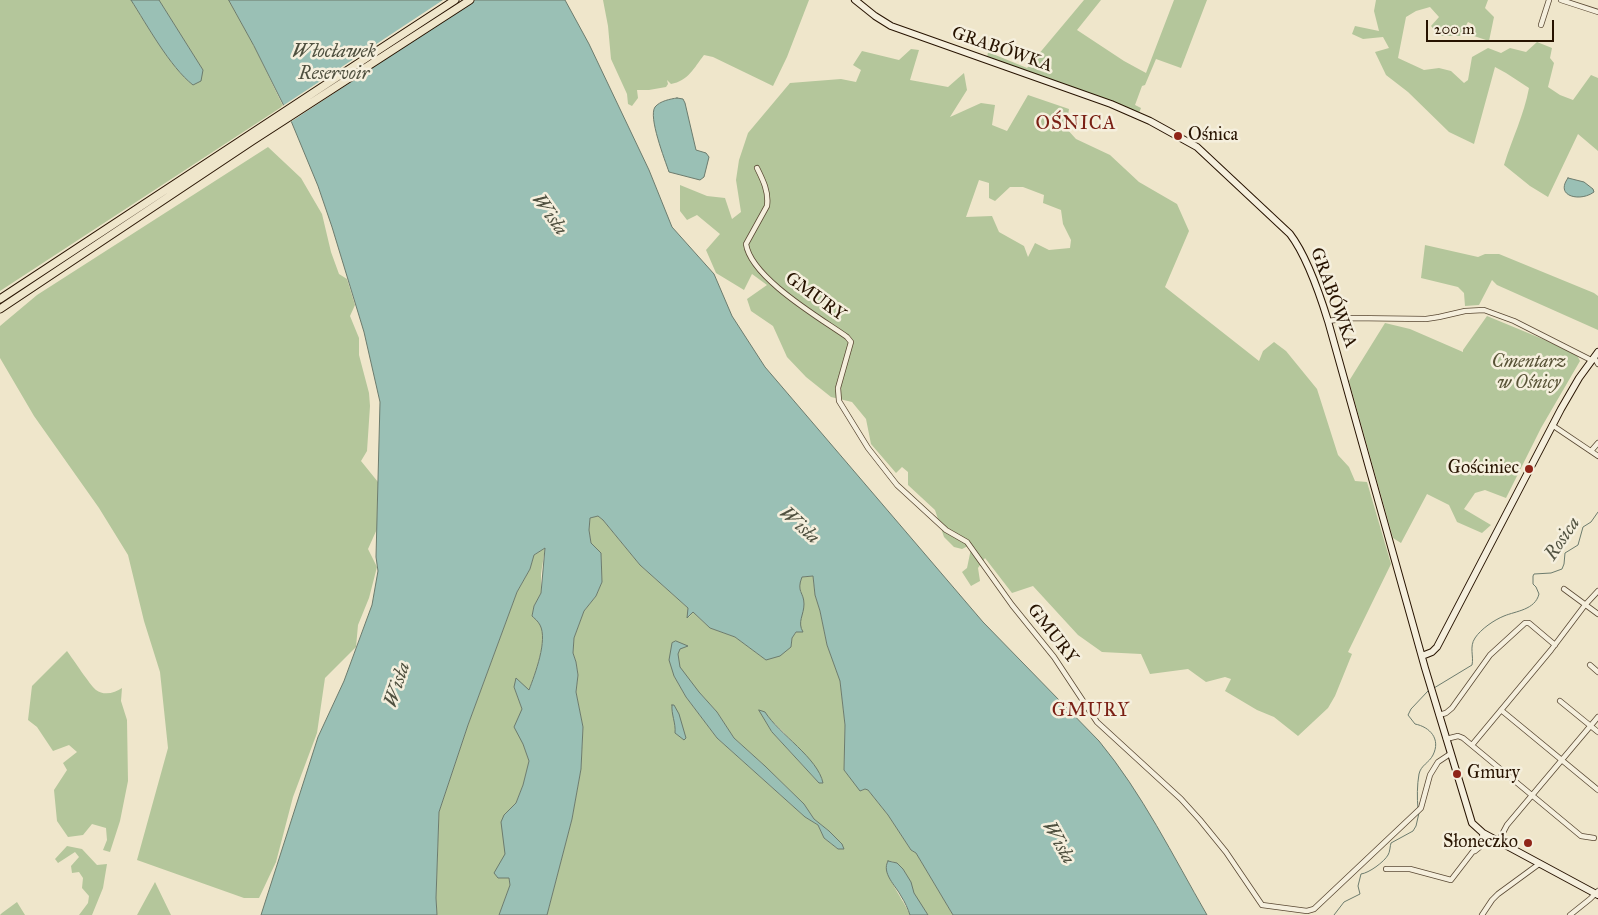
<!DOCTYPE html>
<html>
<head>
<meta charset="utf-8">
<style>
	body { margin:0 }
	#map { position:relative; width:1598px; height:915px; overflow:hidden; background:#efe6cb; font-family:"IM FELL Great Primer",serif }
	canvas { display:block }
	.scale { position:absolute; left:1426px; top:20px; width:128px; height:22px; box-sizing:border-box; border:2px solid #271300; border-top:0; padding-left:6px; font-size:15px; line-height:18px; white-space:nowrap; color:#271300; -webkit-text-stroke:4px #f5efdd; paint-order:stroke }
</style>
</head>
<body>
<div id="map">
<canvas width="1598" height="915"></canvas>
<div class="scale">200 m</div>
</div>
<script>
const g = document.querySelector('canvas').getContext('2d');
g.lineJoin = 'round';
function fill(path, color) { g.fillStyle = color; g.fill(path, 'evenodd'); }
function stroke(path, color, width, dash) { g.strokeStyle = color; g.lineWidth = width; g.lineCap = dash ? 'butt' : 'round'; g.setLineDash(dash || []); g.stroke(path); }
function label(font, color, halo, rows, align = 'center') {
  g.font = font + ' "IM FELL Great Primer",serif'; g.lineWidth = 5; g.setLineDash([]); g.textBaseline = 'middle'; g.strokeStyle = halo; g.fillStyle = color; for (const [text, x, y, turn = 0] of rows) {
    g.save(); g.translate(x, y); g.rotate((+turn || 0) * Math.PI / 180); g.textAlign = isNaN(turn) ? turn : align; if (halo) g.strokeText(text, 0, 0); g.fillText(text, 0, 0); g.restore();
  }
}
fill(new Path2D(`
	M0,0H131C147,25 170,67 193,85L203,70L159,0H229L254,46L283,106L0,291Z
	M603,0H809L787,57L773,86L713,57L704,55C694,68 688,81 671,84L667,80L668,84L666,87L649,90H637L638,98L632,106L628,104L627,94L611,59L608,26Z
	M1084,0H1101L1077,30L1124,61L1146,73L1174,0H1207L1181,68L1156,59L1145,85L1142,86L1135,105L1141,108L1139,113L987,58L988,52L1027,68Z
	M1376,0H1488L1485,8L1494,17L1489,41L1474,36V25L1468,22L1460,36H1440L1431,26L1439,17L1430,7L1416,11L1406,17L1398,58L1424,70L1439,68L1451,71L1464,83L1468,80L1472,57L1488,48L1501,53L1510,48L1526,52L1537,42L1552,48L1550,58L1554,63L1548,87L1560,95L1573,100L1591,75L1598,78V151L1578,134L1548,197L1530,186L1504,165C1512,139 1524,115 1529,88L1506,73L1495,67L1474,144L1449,132L1408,92L1386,75L1375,52L1389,48L1383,37L1363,39L1352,34L1355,26L1379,31L1374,11Z
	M911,49L919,50L910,80L948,87L964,73L967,90L950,117L981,103L995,105L992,125L1007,131L1028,95L1069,109L1066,128L1076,139L1110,155L1139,182L1177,204L1189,231L1165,287L1259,361L1263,351L1274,342L1286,351L1317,389L1338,455L1349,467L1355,481L1367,482L1391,564L1348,652L1352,654L1335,696L1328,708L1298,736L1274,717L1257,710L1225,691L1231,679L1225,677L1206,682L1188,669L1150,674L1141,654L1102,652L1078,635L1033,586L1012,593L985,558L978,568L980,581L971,586L962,572L967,568L972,544L962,549L954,547L944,537L935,510L908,485V472L902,467L896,473L871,444L866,419L852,402L831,397L806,377L787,357L773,326L751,311L747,299L767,285L752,274L744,290L716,273L706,250L720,234L697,215L687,220L680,211V185L707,196L725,198L732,219L741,212L736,180L739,160L748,133L790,83L841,79L856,82L861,70L853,65L862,51L899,60ZM979,180L989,183V198L995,201L1010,187H1023L1044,195L1043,203L1061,210L1063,224L1071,240L1070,248L1049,250L1035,243L1028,257L1024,246L999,232L992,216L966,217Z
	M268,147L301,178L322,214L331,252L339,274L347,279L355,305L350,316L359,338V355L369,393L370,406L367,451L361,461L378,482L377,529L368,549L377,567L369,598L358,625L356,647L325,678L317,733L293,797L276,862L259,898H244L137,860L168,748L160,672L144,621L128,555L99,508L34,416L0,358V326L37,295Z
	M1425,245L1478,257L1485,254H1499L1594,293L1598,296V330L1497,285L1492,280L1479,305L1465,306L1464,293L1458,287L1421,278Z
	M1487,316L1545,340L1577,355L1580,361L1541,428L1506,498L1485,490L1475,493L1464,509L1491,525L1482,533L1457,522L1449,505L1427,494L1401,543L1393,538L1349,381L1385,323L1410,329L1463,352V350Z
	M598,516L603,520L640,565L688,608L689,617L693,612L710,628L735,637L766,660L791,647L792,637L800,628V618L804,604L799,585L802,577L813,576L815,595L820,611L827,645L840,680L845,725L844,770L861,791L865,789L868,790L888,815L911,850L916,853L953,915H928C924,908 916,900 913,892C908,879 906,866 891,861L887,862C884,876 904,900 910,915H547L572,819L581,769L583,727L576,692L578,675L576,662L573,653L574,638L584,611L596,596L602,582L601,553L591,543L589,530L590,518ZM674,676L699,692L717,712L734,738L765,766L804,804L814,819L829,831L838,849L824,838L818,825L805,817L717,738L686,697ZM760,710C773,721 821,767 823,783H819L772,732Z
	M545,548L541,574V593L534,606L532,616C534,618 538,621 540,624C548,640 535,674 529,690L514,687L522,709L523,744L529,761L523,785L516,803L504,815V839L510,885L499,915H437L436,898L439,812L468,725L517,592L530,569L534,555Z
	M67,651C73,659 90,685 96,690C104,696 115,693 122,688L121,701L127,720L128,781L120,821L110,852L103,850L107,840L106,828L92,824L83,835L68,837L57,821L54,790L67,770L63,763L77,752L69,745L53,751L37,727L28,720L32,686Z
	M67,846L82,849L97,865L107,864L103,888L92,915H79L88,903L89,896L82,888L83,878L79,872L72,873L71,866L79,857L75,852L58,863L55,859Z
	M155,882L171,915H137Z
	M17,902L25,915H0L2,913Z`), '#b4c69b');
const water = new Path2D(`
	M131,0H159L203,70L201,81L193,85C170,67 147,25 131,0Z
	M229,0H565L589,44L649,170L672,227L714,274L732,316L765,367L983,622L1099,741C1142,793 1173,856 1207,915H953L916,853L911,850L888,815L868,790L865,789L860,791L844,770L845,725L840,681L827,645L820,611L815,595L813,576L802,577C796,592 804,592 804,604C804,615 797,622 803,632H796L792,638L791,647L780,656L766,660L735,637L710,628L693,612L687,618L688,608L640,565L603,520L598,516L590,518L589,530L591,543L601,553L602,582L596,596L584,611L574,638L573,653L576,662L578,675L576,692L583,727L581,769L572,819L547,915H499L510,885L509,878H498L494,873L505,854L501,822L504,815L516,803L523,785L529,761L523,744L514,727L522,709L514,687L516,678L529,690C535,674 548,640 540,625C538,621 534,618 532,616L534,606L541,593L545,548L534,555L530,569L517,592L468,725L439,812L436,898L437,915H261L318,737L344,681L372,605L378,571L376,557L380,402L364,332L332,227L318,186L289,116L254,46Z
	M677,98L683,99L685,103L696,150L706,153L709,157L704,177L700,180L669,172C665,160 648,117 655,107C660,101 670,99 677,98Z
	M1568,178L1584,182L1593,189L1594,192C1581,202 1554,197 1568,178Z
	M676,641L688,646L680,649L678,654L680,667L699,692L717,712L734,738L765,766L804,804L814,819L829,831L842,844L844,849H838L824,838L818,825L805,817L717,738L686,697L674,676L669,660L672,643Z
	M672,705H674L679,714L686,738L684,740L675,733C676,723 671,714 672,705Z
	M759,710L765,712C779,734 818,758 823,783H819L772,732Z
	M888,861L897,863L903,869L911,882L914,893L928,915H910C908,909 905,902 901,896C896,886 881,873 888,861Z`);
fill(water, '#9ac0b5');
stroke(water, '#6c7b6d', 1);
fill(new Path2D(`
	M443,0H475L289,123L281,107Z`), '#efe6cb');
stroke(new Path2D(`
	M1434,688L1472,665C1474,656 1469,647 1475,638C1481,629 1494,620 1504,616C1516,611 1535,610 1539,594L1536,587L1533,584V576L1534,574L1551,573L1562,569L1564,564L1565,553L1578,545L1583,527L1591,522L1598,512
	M1418,809C1417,798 1417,785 1419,774C1421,765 1429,763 1433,755C1441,739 1430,727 1415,724L1408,715L1411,709L1428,691
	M1334,915L1344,902L1360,894L1358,886L1361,874C1369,873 1384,862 1388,855C1390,852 1390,846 1391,843L1413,831L1416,826L1419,813`), '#6c7b6d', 1);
const street = new Path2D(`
	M1561,0L1598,12
	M1541,25L1549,0
	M757,168C763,180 769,192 767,206L746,244C751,278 820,318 847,337L851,342L838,388L839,401L868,448L897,485L946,530L967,542L1012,605L1054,657L1097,722L1181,799L1200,820L1226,852L1262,905L1307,911L1314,909L1421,808L1430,775L1438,762L1450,754
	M1328,321L1350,318L1426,319L1439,317L1465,311L1484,310L1514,321L1591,360
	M1594,357L1598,364
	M1552,425L1598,456
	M1591,451L1598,443
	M1564,589L1598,614
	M1590,665L1598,672
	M1560,701L1598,732
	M1501,710L1598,790
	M1439,715L1446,713L1452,708L1490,655L1525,623H1529L1555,645
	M1446,739L1458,736L1463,738L1581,836L1594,838
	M1472,745L1551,650L1585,605L1598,591
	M1498,842L1507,825L1598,717
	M1475,851L1491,838
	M1386,869H1410L1451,880L1481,841L1483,833
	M1482,915L1492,900L1498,894L1539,864
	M1570,915L1590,899L1598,891`);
const secondary = new Path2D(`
	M855,0L875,16L891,26L1111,104L1150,121L1197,147L1290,234C1306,255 1320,295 1328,321L1425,668L1472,823L1483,833L1598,895
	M1422,656L1432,652L1437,647L1561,409L1579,378L1598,352`);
const primary = new Path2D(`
	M0,299C152,199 303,99 455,0
	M0,309L252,141L470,0`);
stroke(street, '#594833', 6);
stroke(secondary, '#271300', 8);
stroke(primary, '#271300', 9);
stroke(street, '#f5efdd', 4.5);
stroke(secondary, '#f5efdd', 6);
stroke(primary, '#efe6cb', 7);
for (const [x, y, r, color] of [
	[1178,136,5,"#8f2418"],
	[1529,469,5,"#8f2418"],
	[1457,774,5,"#8f2418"],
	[1528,843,5,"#8f2418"]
]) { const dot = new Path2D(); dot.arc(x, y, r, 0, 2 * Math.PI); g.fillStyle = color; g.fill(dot); stroke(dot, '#f5efdd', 2); }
label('18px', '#271300', '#f5efdd', [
	["GRABÓWKA",1002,50,19],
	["GMURY",815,297,36],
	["GRABÓWKA",1333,298,70],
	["GMURY",1052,634,52]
]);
label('18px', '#271300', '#f5efdd', [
	["Ośnica",1188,136],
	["Gościniec",1519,469,"right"],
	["Gmury",1467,774],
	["Słoneczko",1518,843,"right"]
], 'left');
label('italic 18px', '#585236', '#f5efdd', [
	["Cmentarz",1529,363],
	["w Ośnicy",1529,384]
]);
label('italic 19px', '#4f503f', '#f5efdd', [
	["Włocławek",334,52],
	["Reservoir",334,74],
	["Wisła",549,215,54],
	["Wisła",799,526,41],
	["Rosica",1563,539,-56],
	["Wisła",398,685,-72],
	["Wisła",1058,843,60]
]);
g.letterSpacing = '1px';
label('19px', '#7a1f14', '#f5efdd', [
	["OŚNICA",1076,124],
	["GMURY",1091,711]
]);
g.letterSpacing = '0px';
</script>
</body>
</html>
